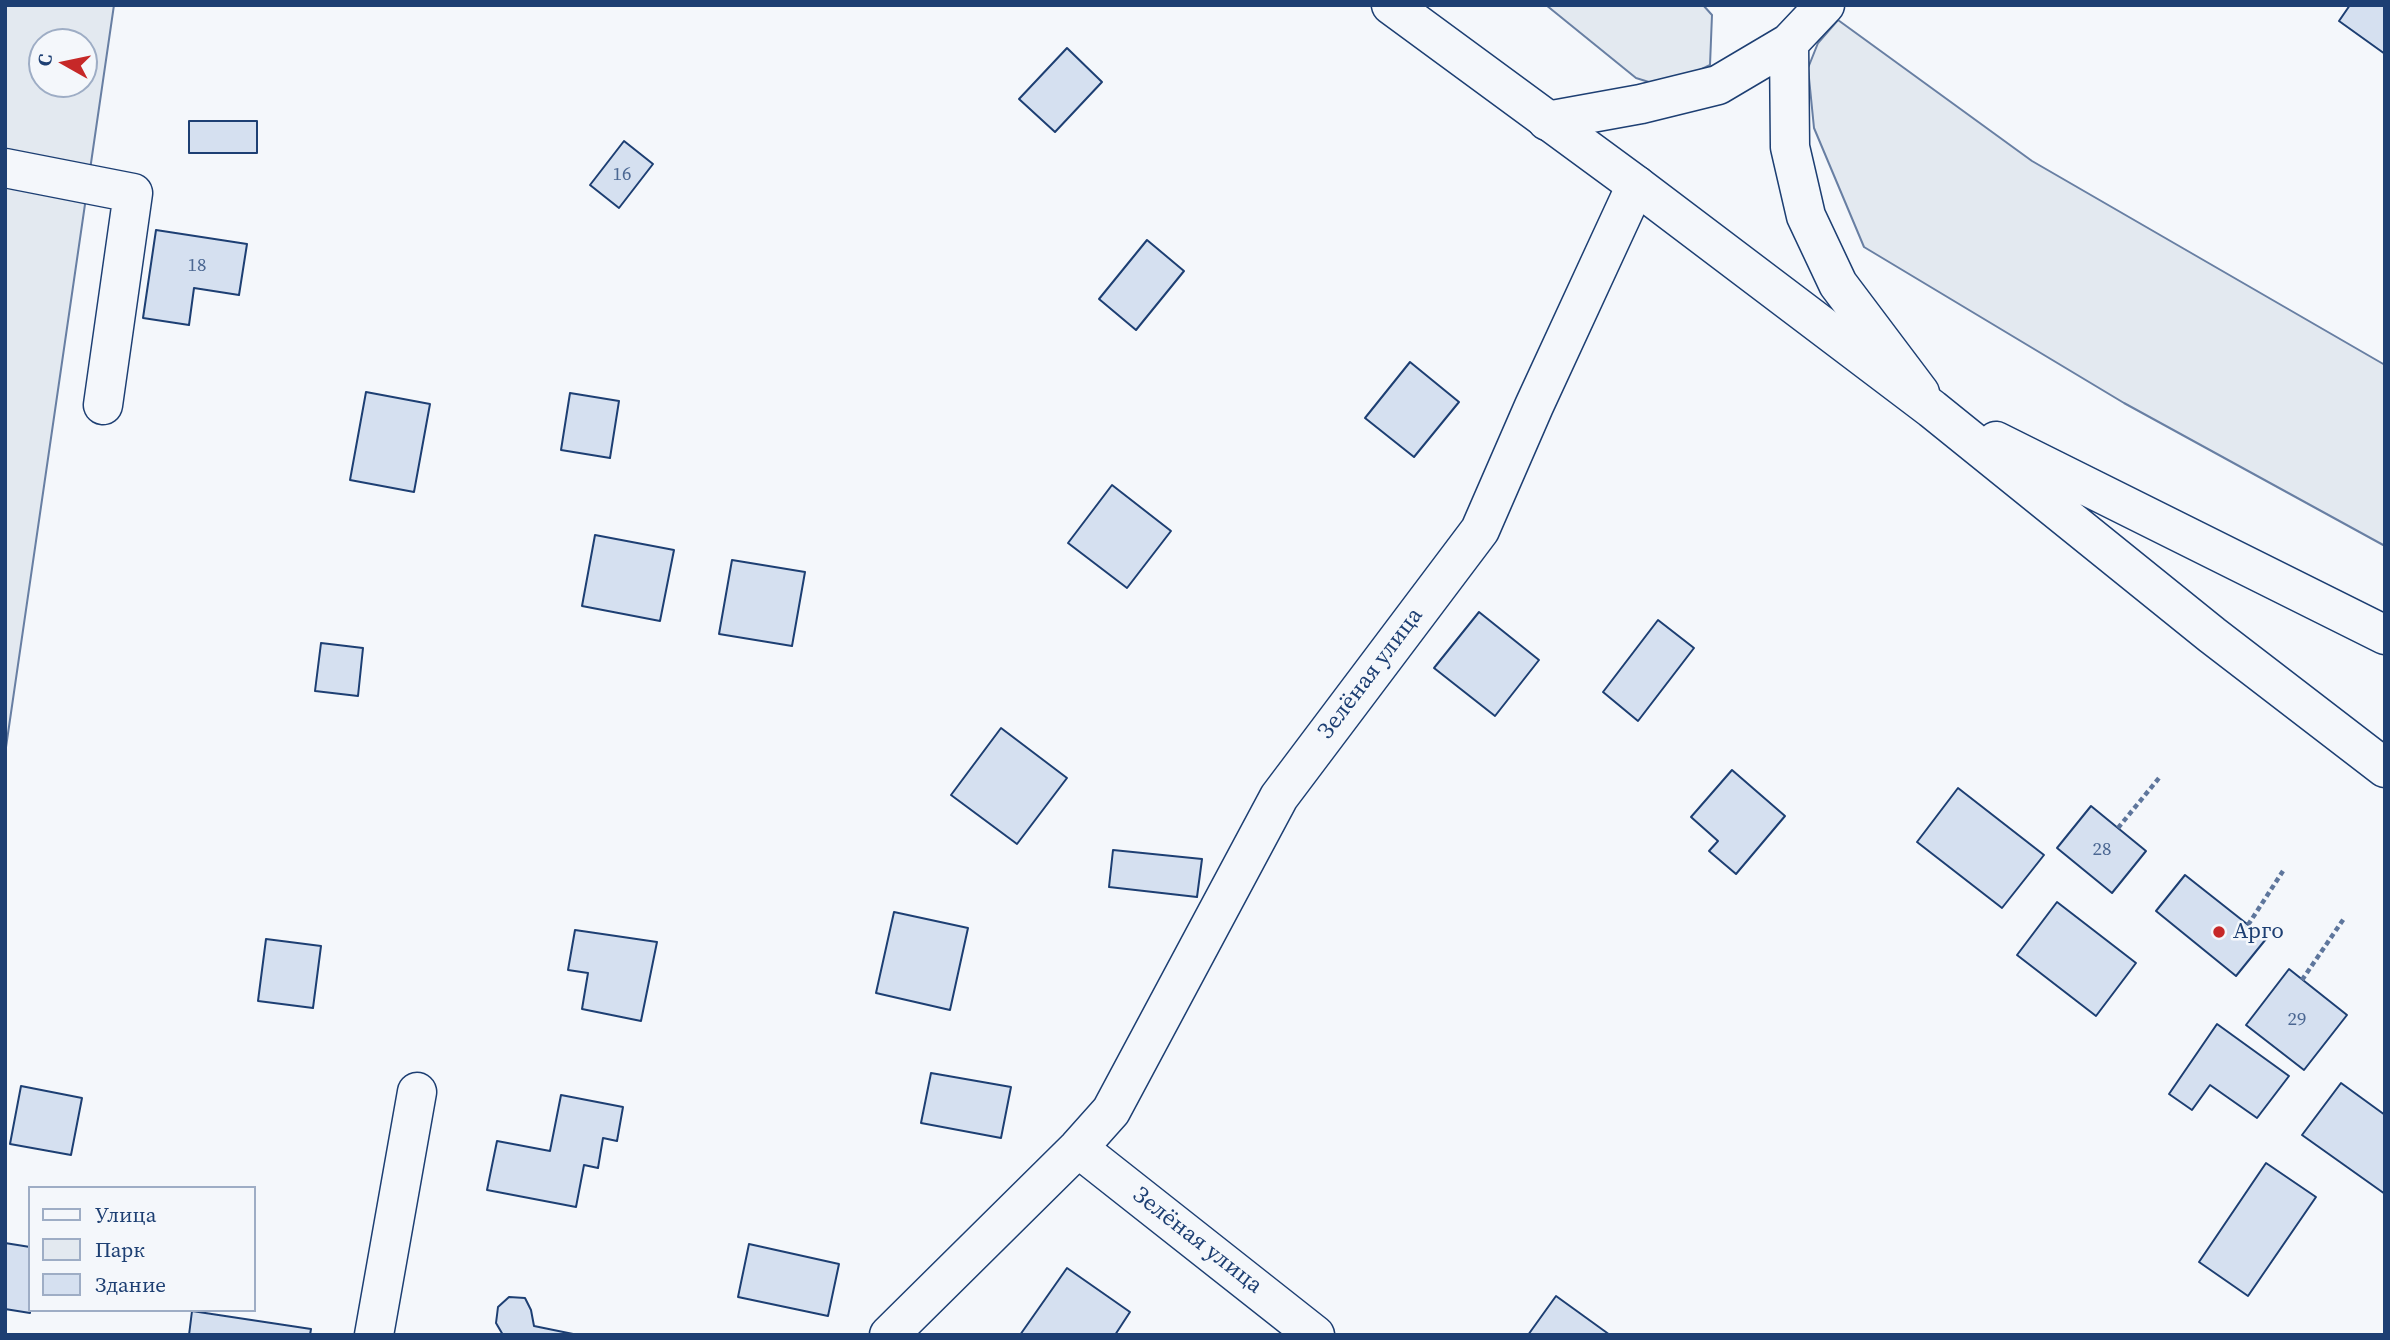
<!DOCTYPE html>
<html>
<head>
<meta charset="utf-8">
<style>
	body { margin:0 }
	#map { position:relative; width:2390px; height:1340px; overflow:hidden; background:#f4f7fb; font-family:"Source Serif 4",serif }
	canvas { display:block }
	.frame { position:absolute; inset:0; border:7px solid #1d3f73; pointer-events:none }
	.legend { position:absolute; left:28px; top:1186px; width:228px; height:126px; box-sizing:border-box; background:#f4f7fb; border:2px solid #9eadc5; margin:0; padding:9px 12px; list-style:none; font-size:21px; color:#1d3f73 }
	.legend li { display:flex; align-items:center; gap:14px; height:35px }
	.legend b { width:35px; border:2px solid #9eadc5 }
	.north { position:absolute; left:28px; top:28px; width:70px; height:70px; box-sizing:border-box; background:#f4f7fb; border:2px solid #9eadc5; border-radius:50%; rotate:279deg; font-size:19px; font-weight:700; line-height:28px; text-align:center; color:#1d3f73 }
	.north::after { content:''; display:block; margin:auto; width:24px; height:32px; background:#c62828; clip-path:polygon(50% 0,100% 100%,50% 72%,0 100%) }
</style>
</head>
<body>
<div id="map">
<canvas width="2390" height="1340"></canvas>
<div class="frame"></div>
<ul class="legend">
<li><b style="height:9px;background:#f4f7fb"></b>Улица</li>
<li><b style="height:19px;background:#e3e9f0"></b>Парк</li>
<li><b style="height:19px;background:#d5e0f0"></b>Здание</li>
</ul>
<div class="north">С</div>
</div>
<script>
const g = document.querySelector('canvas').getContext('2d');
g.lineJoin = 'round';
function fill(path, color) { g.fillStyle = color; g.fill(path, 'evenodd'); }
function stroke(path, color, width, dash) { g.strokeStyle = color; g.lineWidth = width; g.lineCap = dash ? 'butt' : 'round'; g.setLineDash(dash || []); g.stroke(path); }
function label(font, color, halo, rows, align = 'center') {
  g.font = font + ' "Source Serif 4",serif'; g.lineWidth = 5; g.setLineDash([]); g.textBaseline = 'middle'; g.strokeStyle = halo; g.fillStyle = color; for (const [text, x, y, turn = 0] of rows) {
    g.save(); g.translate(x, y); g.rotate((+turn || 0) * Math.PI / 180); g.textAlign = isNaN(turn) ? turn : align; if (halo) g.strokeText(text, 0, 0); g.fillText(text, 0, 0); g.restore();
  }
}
const green = new Path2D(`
	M5,5H114L5,754ZM42,42H84V84H42Z
	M1546,5H1703L1712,15L1710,65L1665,87L1636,78Z
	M1838,20L2032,161L2385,365V546L2124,403L1864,247L1814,128L1808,68L1818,43Z`);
fill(green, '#e3e9f0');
stroke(green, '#687fa3', 2);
const building = new Path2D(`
	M2350,5H2385V54L2339,21Z
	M1067,48L1102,82L1055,132L1019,99Z
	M189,121H257V153H189Z
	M624,141L653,164L619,208L590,185Z
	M156,230L247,244L239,295L194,288L189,325L143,318Z
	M1147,240L1184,271L1136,330L1099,299Z
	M1410,362L1459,402L1414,457L1365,418Z
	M366,392L430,404L414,492L350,480Z
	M570,393L619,401L610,458L561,450Z
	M1112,485L1171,531L1127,588L1068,543Z
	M595,535L674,550L660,621L582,606Z
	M732,560L805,572L792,646L719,634Z
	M1479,612L1539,660L1495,716L1434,668Z
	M1658,620L1694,648L1638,721L1603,692Z
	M321,643L363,648L358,696L315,691Z
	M1001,728L1067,778L1017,844L951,795Z
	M1732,770L1785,816L1736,874L1709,851L1718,841L1691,817Z
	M1958,788L2044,855L2002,908L1917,842Z
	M2091,806L2146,851L2112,893L2057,848Z
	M1113,850L1202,859L1197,897L1109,887Z
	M2185,875L2266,939L2236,976L2156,911Z
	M2057,902L2136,963L2096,1016L2017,955Z
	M894,912L968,928L950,1010L876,993Z
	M575,930L657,942L641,1021L582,1009L588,973L568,970Z
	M266,939L321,946L313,1008L258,1001Z
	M2289,969L2347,1015L2304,1070L2246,1025Z
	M2217,1024L2289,1076L2257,1118L2210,1085L2192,1110L2169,1094Z
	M931,1073L1011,1087L1001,1138L921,1123Z
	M2341,1083L2385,1115V1194L2302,1135Z
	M21,1086L82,1098L71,1155L10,1144Z
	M561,1095L623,1107L617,1141L603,1138L598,1168L584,1165L576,1207L487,1190L497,1141L550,1151Z
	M2266,1163L2316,1197L2248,1296L2199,1262Z
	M5,1243L30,1247V1313L5,1309Z
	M749,1244L839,1264L828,1316L738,1297Z
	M1067,1268L1130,1312L1115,1335H1020Z
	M1556,1296L1610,1335H1528Z
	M509,1297L525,1298L531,1310L534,1326L578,1335H503L496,1323L498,1307Z
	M192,1311L311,1329L310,1335H189Z`);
fill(building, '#d5e0f0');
stroke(building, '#1d3f73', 2);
const minor = new Path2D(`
	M1789,43L1790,147L1806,216L1838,284L1920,393
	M1547,121L1641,104L1718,85L1789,43L1825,5
	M5,168L133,193L103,405
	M1078,1148L1315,1335
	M374,1335L417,1092
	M889,1335L1078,1148L1111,1111L1279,797L1480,530L1534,406L1636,185`);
const major = new Path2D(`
	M1391,5L1636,185L1932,409L2212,635L2385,768
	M1996,441L2385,635`);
stroke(minor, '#1d3f73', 41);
stroke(major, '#1d3f73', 41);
stroke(new Path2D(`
	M2118,828L2159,778
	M2248,925L2283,871
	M2302,980L2345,917`), '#5e769c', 4.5, [5, 3.5]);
stroke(minor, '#f4f7fb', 38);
stroke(major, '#f4f7fb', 38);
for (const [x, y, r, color] of [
	[2219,932,7,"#c62828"]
]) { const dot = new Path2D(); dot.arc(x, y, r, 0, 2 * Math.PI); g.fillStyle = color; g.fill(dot); stroke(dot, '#f4f7fb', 2.5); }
label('19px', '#4b6792', null, [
	["16",622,175],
	["18",197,266],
	["28",2102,850],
	["29",2297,1020]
]);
label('23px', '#1d3f73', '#f4f7fb', [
	["Зелёная улица",1371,674,-53],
	["Зелёная улица",1197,1241,38]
]);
label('23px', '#1d3f73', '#f4f7fb', [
	["Арго",2233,932]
], 'left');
</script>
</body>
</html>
